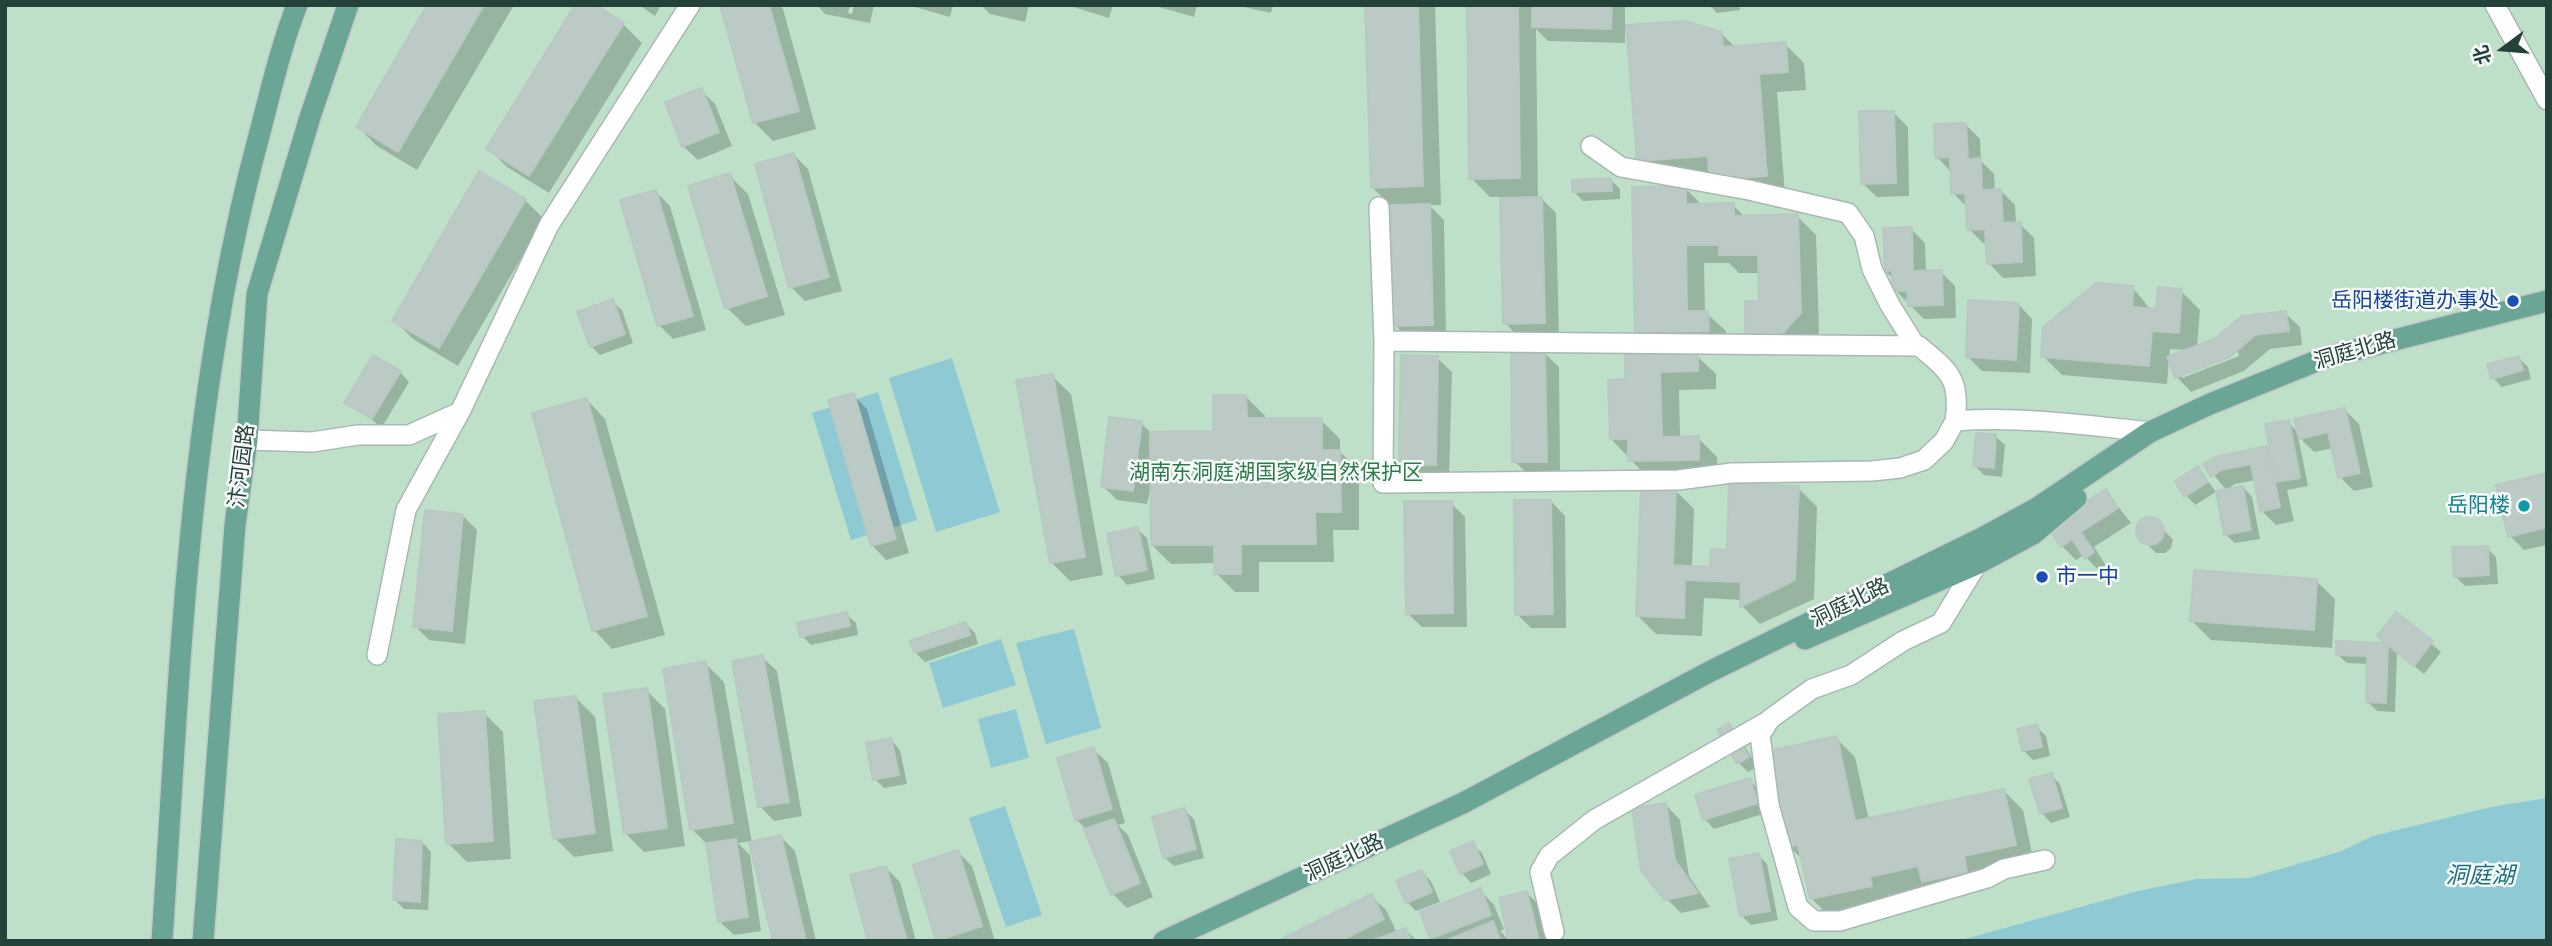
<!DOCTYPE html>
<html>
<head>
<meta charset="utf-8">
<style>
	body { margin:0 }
	#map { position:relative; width:2552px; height:946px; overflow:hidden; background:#e6efeb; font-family:Cabin,"Noto Sans SC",sans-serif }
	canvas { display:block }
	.frame { position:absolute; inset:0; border:7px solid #24423a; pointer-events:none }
	.north { position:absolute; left:2468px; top:14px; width:70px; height:70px; -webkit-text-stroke:5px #f7fbf9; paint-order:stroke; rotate:254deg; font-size:19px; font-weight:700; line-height:28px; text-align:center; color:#24423a }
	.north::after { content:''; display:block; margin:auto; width:24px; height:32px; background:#24423a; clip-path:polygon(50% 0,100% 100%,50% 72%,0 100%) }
</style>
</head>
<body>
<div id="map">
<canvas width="2552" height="946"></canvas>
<div class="frame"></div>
<div class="north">北</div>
</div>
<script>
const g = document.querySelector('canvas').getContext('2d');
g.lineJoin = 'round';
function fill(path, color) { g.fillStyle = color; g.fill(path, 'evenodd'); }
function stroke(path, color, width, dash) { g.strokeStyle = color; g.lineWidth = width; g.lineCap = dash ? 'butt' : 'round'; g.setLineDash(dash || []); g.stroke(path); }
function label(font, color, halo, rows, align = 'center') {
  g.font = font + ' Cabin,"Noto Sans SC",sans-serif'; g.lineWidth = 5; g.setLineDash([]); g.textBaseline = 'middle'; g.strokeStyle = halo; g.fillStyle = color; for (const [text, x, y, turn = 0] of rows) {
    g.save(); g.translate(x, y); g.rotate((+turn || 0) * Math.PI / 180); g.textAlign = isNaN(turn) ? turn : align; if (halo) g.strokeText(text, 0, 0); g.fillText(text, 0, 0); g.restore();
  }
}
fill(new Path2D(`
	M5,5H2547V941H5Z`), '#bfe0c8');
fill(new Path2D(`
	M952,358L1000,512L936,532L889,378Z
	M878,392L917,520L851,540L812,413Z
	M1074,629L1101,728L1046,744L1016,643Z
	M1001,639L1016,685L943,708L929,663Z
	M1016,709L1029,758L991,768L978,719Z
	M2547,798V941H1958L2138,891L2197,879L2249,878L2339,852L2373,836L2491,807Z
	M1005,806L1042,915L1006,927L969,818Z`), '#8ec9d4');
fill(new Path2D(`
	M422,5H514L417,170L377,146L358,127L427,9Z
	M639,5H661L655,16Z
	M721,5H779L783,9L816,129L773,141L754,122Z
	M817,5H850L848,13L852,14L854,5H874L870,23L825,14Z
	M908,5H953L950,17Z
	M981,5H1029L1025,22L990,14Z
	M1067,5H1113L1109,18Z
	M1152,5H1197L1194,17Z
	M1235,5H1273L1271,13Z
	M1367,5H1435L1441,205H1429L1444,220L1446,338L1409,339L1395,325L1391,206L1372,187Z
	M1469,5H1625V43L1548,41L1536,29L1538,199H1542L1556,213L1559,336L1519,337L1505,323L1502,197H1490L1471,178Z
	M1709,5H1739L1740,10L1717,13Z
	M623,24L642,43L549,193L507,167L488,148Z
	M1721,33L1736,48L1785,44L1804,63L1806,90L1777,92L1785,194L1730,198L1711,179L1639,161Z
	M701,90L715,104L732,146L698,160L683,146Z
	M1893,112L1908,127L1909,196L1877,197L1862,183Z
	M1966,125L1980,139L1981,161L1994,174L1995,191H2001L2015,205L2016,224H2020L2034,238L2036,276L2003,278L1989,263L1988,243H1983L1969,229L1968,208L1953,193L1951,172L1937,157Z
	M794,155L808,169L842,291L805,301L791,287Z
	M729,175L748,194L785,315L746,326L727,308Z
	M1611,180L1620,189V199L1583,201L1574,192Z
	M1685,188L1703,206L1733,205L1745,217L1797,216L1816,235L1819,333L1800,354H1766L1760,273H1739L1729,263H1704L1705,312L1726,331L1727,349L1656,350L1637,331Z
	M656,192L670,206L706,330L673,339L659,325Z
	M525,200L544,219L458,366L413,339L394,320Z
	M1911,229L1925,243L1926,272H1941L1955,286L1956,318L1924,319L1895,290L1894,279L1886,272Z
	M2133,288L2151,310L2157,311L2181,291L2200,310L2197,347L2285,313L2300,327L2302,345L2270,349L2244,371L2191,392L2177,377L2169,358L2167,384L2062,375L2043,356ZM2170,349L2189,350L2169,358ZM2238,352L2239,356L2182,378V374Z
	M612,301L622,310L633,343L600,355L591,346Z
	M2018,304L2032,319L2030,373L1982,371L1967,356Z
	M1544,353L1559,367L1560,475H1529L1514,461Z
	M1697,356L1716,374V389L1679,390L1680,438H1698L1717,457V478L1649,479L1611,439L1627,381Z
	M1437,358L1452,372L1449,479L1415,478L1401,464Z
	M2519,358L2528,367L2531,379L2502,387L2493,378Z
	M400,372L409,382L382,427L347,403Z
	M1052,376L1071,394L1103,575L1070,581L1051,562Z
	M853,395L867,409L909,553L886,560L872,545Z
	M1246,397L1265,416V420H1321L1340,439V452L1359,470V530H1333L1334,562H1259V592H1235L1216,573V563L1171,564L1152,545V483L1147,504L1117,500L1103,486L1141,423L1151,433H1215Z
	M587,400L605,419L665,635L612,649L594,630Z
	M2345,410L2359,424L2373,487L2354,491L2340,477L2333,448L2314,452L2298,436L2308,486L2287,490L2294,521L2276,525L2262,511L2256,480L2235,484L2226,490L2206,465L2267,448L2273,453L2288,422L2299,433Z
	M1995,436L2005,445L2002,477L1984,475L1975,466Z
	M2198,468L2216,492L2195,505L2186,495Z
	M2547,475V545L2524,550L2510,536Z
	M2243,487L2252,497L2260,539L2235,543L2225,534Z
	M1798,488L1817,507L1814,599L1760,624L1742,606V600L1704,598L1702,636L1656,634L1637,615L1675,490L1694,509L1692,568L1712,569Z
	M2106,491L2131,523L2094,547L2107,567L2100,572L2084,555L2076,560L2062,546Z
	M1551,501L1565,516L1566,628H1531L1517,614Z
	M1451,503L1465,517L1467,627H1422L1407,613Z
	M463,516L477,530L465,644L429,640L415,626Z
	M2148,519L2155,520L2173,540L2171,548L2165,553H2156L2140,537L2139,526Z
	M1137,529L1147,538L1155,579L1127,585L1118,575Z
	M2487,548L2496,557L2498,584L2465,586L2456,577Z
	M2316,581L2335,599L2332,648L2211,640L2192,621Z
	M846,614L856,623L858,635L811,645L802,636Z
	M2397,614L2441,652L2424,674L2397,652L2395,712L2377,711L2368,702L2369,664L2347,663L2337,654L2388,645Z
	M966,624L975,633L978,644L925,662L916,653L912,642Z
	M762,657L777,671L802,816L774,821L760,806Z
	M705,663L724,682L752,843L781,837L795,851L816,941H775L751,841L738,843L750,855L761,931L734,935L719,921L708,845L692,829Z
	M646,690L665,709L685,846L644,852L625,833Z
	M576,698L595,717L613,851L574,857L555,838Z
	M484,713L503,732L511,859L467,862L448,843Z
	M1729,725L1738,734L1757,767L1748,772L1739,763Z
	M2036,726L2046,736L2050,756L2033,760L2023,750Z
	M1836,738L1855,757L1869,820L2004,791L2023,810L2034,863L1981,874L1985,890L1942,900L1929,886L1888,895L1890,905L1830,917L1812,899L1803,860L1790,847Z
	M891,740L900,750L907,784L884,788L875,779Z
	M1093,749L1108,763L1125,823L1118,825L1128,835L1153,897L1127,908L1113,894L1086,829L1076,819Z
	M2051,775L2060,784L2070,817L2051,823L2042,813Z
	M1750,780L1759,790L1766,813L1714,829L1705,819Z
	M1666,805L1680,820L1689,876L1710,907L1681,913L1667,899Z
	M1184,810L1194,819L1204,858L1174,866L1164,857Z
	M422,842L431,852L428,910L404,909L395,900Z
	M1472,843L1482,853L1491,874L1471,883L1462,873L1452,852Z
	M958,852L972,866L995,941L938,940Z
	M1758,855L1767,864L1778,920L1751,925L1742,916Z
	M885,867L900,882L916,941H870Z
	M1422,872L1431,881L1440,902L1416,911L1407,902Z
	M1480,890L1494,905L1504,929L1500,931L1510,941H1435L1432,938Z
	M1527,893L1541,907L1549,941H1511Z
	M1371,896L1386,910L1397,933L1406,930L1417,941H1282Z`), '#0003');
const building = new Path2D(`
	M427,5H484L398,152L356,127Z
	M575,5H596L624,23L529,176L486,149Z
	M720,5H769L799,111L753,123Z
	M1365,5H1418L1423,186L1371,188Z
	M1467,5H1518L1520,178L1469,179Z
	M1532,5H1612L1611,29L1532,27Z
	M1685,21L1722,32L1723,47L1786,42L1788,72L1759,74L1767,176L1709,180L1708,156L1637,161L1626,25Z
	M702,88L719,132L682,147L665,102Z
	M1859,111H1894L1896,183L1861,184Z
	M1966,123L1968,159L1981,158L1982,190L2001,189L2003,223L2021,222L2022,262L1987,264L1985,229L1967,230L1965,193L1951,194L1950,157L1935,158L1934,124Z
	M794,153L829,277L789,288L755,164Z
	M479,171L526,199L439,348L392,321Z
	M730,173L767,296L725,309L688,186Z
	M1611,178L1612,191L1572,192V180Z
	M1686,186V204L1734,203V216L1798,214L1801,313L1780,336H1745V301H1759L1758,255H1719V245H1686L1687,311H1708L1709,331L1635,332L1632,187Z
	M656,190L693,316L657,326L620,200Z
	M1542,197L1545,323L1503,324L1500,198Z
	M1430,204L1433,325L1393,326L1391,205Z
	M1912,227L1913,271L1942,270L1943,305L1908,306L1907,291H1893L1892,270L1885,272L1883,228Z
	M2096,283L2134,286L2132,307L2156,309L2158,287L2182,289L2179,333L2152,331L2149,366L2041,357L2043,327Z
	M613,299L625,334L590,347L577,312Z
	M1968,300L2019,303L2016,360L1966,357Z
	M2286,311L2289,331L2255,335L2230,357L2175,378L2167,357L2214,339L2242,316Z
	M1511,351H1545L1547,462H1512Z
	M1698,354V371L1660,372L1662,437L1699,436V460L1628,461V439H1610L1608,380L1625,379V355Z
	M373,355L401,371L372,419L344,403Z
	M1401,355L1438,356L1436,465L1399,464Z
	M2519,356L2523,370L2491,379L2487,364Z
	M1053,374L1085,557L1050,563L1016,380Z
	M854,393L896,539L871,546L828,400Z
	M1213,395H1246L1247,418H1322V450H1340L1341,512H1315L1316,544H1241V574H1214V545H1151L1150,432L1213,431Z
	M587,398L647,616L592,631L532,413Z
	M2345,408L2360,473L2338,478L2328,432L2299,439L2294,419Z
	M1109,417L1142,421L1133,491L1101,487Z
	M2289,420L2300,478L2276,482L2265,424Z
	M1976,433L1996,434L1994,468L1973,466Z
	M2267,446L2280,507L2260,512L2251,464L2221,470L2211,477L2203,464L2215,457Z
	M2198,466L2208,482L2184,497L2175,481Z
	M2547,473V527L2508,537L2496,485Z
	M1729,483L1799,486L1795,580L1740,607L1741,582L1685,580L1684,618L1636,616L1641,487L1676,489L1673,565L1710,567L1711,549L1727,550Z
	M2243,486L2251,530L2224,535L2216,491Z
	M2106,489L2118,508L2081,532L2094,552L2085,559L2072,539L2061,547L2048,527Z
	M1514,500H1551L1553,614L1515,615Z
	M1404,501H1452L1453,613L1406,614Z
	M425,510L463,514L452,631L413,627Z
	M2136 531a14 14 0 1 1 28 0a14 14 0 1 1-28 0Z
	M1138,527L1147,570L1116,576L1107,534Z
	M2488,546L2489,575L2454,577L2452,547Z
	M2194,570L2317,579L2314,630L2190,621Z
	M847,612L850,626L800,637L797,623Z
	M2396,612L2433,641L2414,666L2377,636Z
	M966,622L970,635L914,653L910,641Z
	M2336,641L2388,643L2386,703L2366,702L2367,656L2336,655Z
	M763,655L789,802L758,807L732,661Z
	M706,661L733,823L690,830L663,669Z
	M647,688L667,828L624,834L603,694Z
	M576,696L595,833L553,839L534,701Z
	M485,711L493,841L446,844L438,714Z
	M1729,723L1749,757L1737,764L1717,730Z
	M2037,724L2042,747L2022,751L2017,729Z
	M1837,736L1855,821L2004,789L2016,845L1964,856L1967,872L1922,882L1918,866L1870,877L1872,886L1810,899L1798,845L1788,847L1768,751Z
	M891,738L899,775L873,780L866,743Z
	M1094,747L1112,809L1075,820L1057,758Z
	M2052,773L2062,808L2040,814L2029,779Z
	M1750,778L1758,803L1703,820L1695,795Z
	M1666,803L1675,860L1698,893L1665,900L1641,871L1632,808Z
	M1185,808L1196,849L1163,858L1152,817Z
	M1114,819L1140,883L1111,895L1084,829Z
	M781,835L806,941H773L749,842Z
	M396,839L422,841L420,902L393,900Z
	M736,839L748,917L718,922L706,843Z
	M1473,841L1483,864L1460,874L1450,851Z
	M958,850L982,926L936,941L913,865Z
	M1759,853L1770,911L1740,916L1729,859Z
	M886,866L907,941H868L850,875Z
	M1422,870L1432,892L1406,903L1396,881Z
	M1481,888L1491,915L1430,939L1420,912Z
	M1527,891L1539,941H1509L1499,898Z
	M1372,894L1384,919L1340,941H1278Z
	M1493,921L1501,941H1445Z
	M1406,928L1411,941H1371Z`);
fill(building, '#bbcac4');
stroke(building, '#b8c9c2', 2);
const minor = new Path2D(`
	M2495,5L2547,100
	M1591,146L1621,167L1749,190L1848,213L1864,236L1872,269L1890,305L1915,345
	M1379,207L1384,341L1383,483L1678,480L1732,473L1872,471L1900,468L1924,460L1944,441L1955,421C2020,416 2085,425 2150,432
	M1384,341L1919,346C1949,371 1961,379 1955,421
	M247,440L312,442L358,435H409L460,412L549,225L690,5
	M1977,564L1941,623L1903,641L1851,675L1812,689L1770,719L1760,735L1769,805L1798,907L1814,921H1840L1987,878L2004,869L2045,860
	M377,655L406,510L460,412
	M1554,932L1540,872L1549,856L1594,820L1770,720`);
const primary = new Path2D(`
	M1805,639L1977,564L2033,534L2076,498
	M162,941C180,670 188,396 260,132C271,90 281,46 297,5
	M203,941L235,525L247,440L257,294L310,117L348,5
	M1164,941L1463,803L1711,671L1982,538L2037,508L2150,432L2210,404L2324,358L2547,301`);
stroke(minor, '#a8b8b2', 22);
stroke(primary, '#c2cac8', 24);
stroke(minor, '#fff', 19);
stroke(primary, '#6aa596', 21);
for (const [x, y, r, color] of [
	[2513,301,7,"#1a4fb4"],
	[2524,506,7,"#0f9aa8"],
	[2042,577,7,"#1a4fb4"]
]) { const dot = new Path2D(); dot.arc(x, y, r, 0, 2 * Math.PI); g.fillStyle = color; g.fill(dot); stroke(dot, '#f7fbf9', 2.5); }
label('21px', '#164399', '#f7fbf9', [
	["岳阳楼街道办事处",2499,301],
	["市一中",2056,577,"left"]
], 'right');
label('21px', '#24423a', '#f7fbf9', [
	["洞庭北路",2355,351,-16],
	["汴河园路",242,466,-83],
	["洞庭北路",1850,603,-26],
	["洞庭北路",1344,858,-25]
]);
label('21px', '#2d7a4b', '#f7fbf9', [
	["湖南东洞庭湖国家级自然保护区",1276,473]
]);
label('21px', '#0d838f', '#f7fbf9', [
	["岳阳楼",2510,506]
], 'right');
label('italic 23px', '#1c6f80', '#f7fbf9', [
	["洞庭湖",2480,876]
]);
</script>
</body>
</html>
